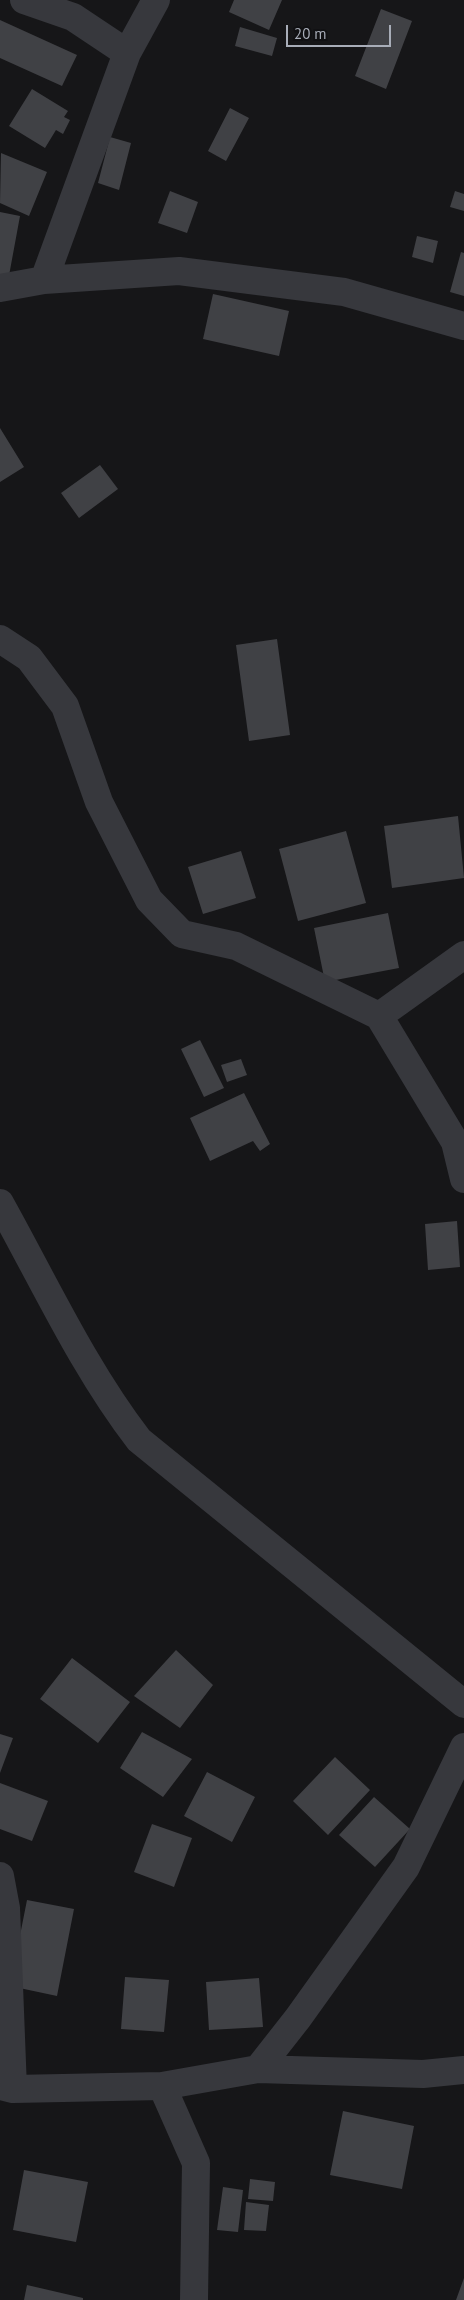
<!DOCTYPE html>
<html>
<head>
<meta charset="utf-8">
<style>
	body { margin:0 }
	#map { position:relative; width:464px; height:2300px; overflow:hidden; background:#161618; font-family:"PT Sans",sans-serif }
	canvas { display:block }
	.scale { position:absolute; left:286px; top:25px; width:105px; height:22px; box-sizing:border-box; border:2px solid #a8adb8; border-top:0; padding-left:6px; font-size:15px; line-height:18px; white-space:nowrap; color:#a8adb8; -webkit-text-stroke:4px #111113; paint-order:stroke }
</style>
</head>
<body>
<div id="map">
<canvas width="464" height="2300"></canvas>
<div class="scale">20 m</div>
</div>
<script>
const g = document.querySelector('canvas').getContext('2d');
g.lineJoin = 'round';
function fill(path, color) { g.fillStyle = color; g.fill(path, 'evenodd'); }
function stroke(path, color, width, dash) { g.strokeStyle = color; g.lineWidth = width; g.lineCap = dash ? 'butt' : 'round'; g.setLineDash(dash || []); g.stroke(path); }
fill(new Path2D(`
	M234,0H282L269,30L229,12Z
	M381,9L412,21L386,89L355,76Z
	M0,20L77,55L62,86L0,58Z
	M240,27L277,38L272,56L235,46Z
	M32,89L68,111L64,117L70,120L63,134L56,130L45,148L9,126Z
	M230,108L249,118L226,161L208,151Z
	M110,137L131,143L119,190L98,183Z
	M1,153L47,172L29,216L0,203Z
	M170,191L198,202L187,233L158,223Z
	M455,191L464,194V211L450,207Z
	M0,212L20,216L8,281L0,279Z
	M417,236L438,241L433,263L412,257Z
	M461,252L464,253V296L450,292Z
	M213,294L289,311L279,356L203,339Z
	M0,428L24,467L0,482Z
	M100,465L118,489L79,518L61,493Z
	M277,639L290,735L249,741L236,645Z
	M458,816L464,878L392,888L384,826Z
	M346,831L366,903L298,921L279,849Z
	M241,851L256,898L203,914L188,867Z
	M388,913L399,968L325,982L314,928Z
	M200,1040L224,1088L204,1097L181,1049Z
	M241,1059L247,1075L227,1082L221,1065Z
	M244,1093L270,1144L260,1151L253,1141L210,1161L190,1118Z
	M457,1221L460,1267L428,1270L425,1224Z
	M176,1650L213,1685L180,1728L134,1696Z
	M72,1658L130,1702L98,1743L40,1699Z
	M142,1732L192,1759L163,1797L120,1768Z
	M0,1734L13,1738L0,1773Z
	M335,1757L370,1790L328,1835L293,1801Z
	M207,1772L255,1797L232,1842L184,1816Z
	M0,1783L48,1801L32,1841L0,1829Z
	M374,1797L410,1829L375,1867L339,1835Z
	M152,1824L192,1838L174,1887L134,1872Z
	M27,1900L74,1909L57,1996L10,1986Z
	M125,1977L169,1980L164,2032L121,2029Z
	M259,1978L263,2027L209,2030L206,1982Z
	M343,2111L414,2126L402,2189L330,2175Z
	M24,2170L88,2182L76,2242L13,2230Z
	M250,2179L275,2182L273,2201L248,2199Z
	M223,2187L243,2190L238,2232L217,2230Z
	M246,2202L269,2205L266,2231L244,2230Z
	M464,2278V2300H456Z
	M27,2285L83,2298V2300H24Z`), '#404145');
stroke(new Path2D(`
	M24,0L73,17L127,53
	M44,280L127,53L156,0
	M0,288L44,280L179,271L344,292L464,326
	M0,639L29,658L65,706L99,802L149,900L182,934L236,946L379,1016L455,1142L464,1179
	M379,1016L464,955
	M0,1203C44,1282 84,1369 139,1440L464,1704
	M0,1876L6,1908L13,2089
	M258,2069L298,2018L406,1867L464,1747
	M0,2086L13,2089L162,2086L258,2069L423,2074L464,2070
	M162,2086L196,2163L194,2300`), '#37383d', 28);
</script>
</body>
</html>
